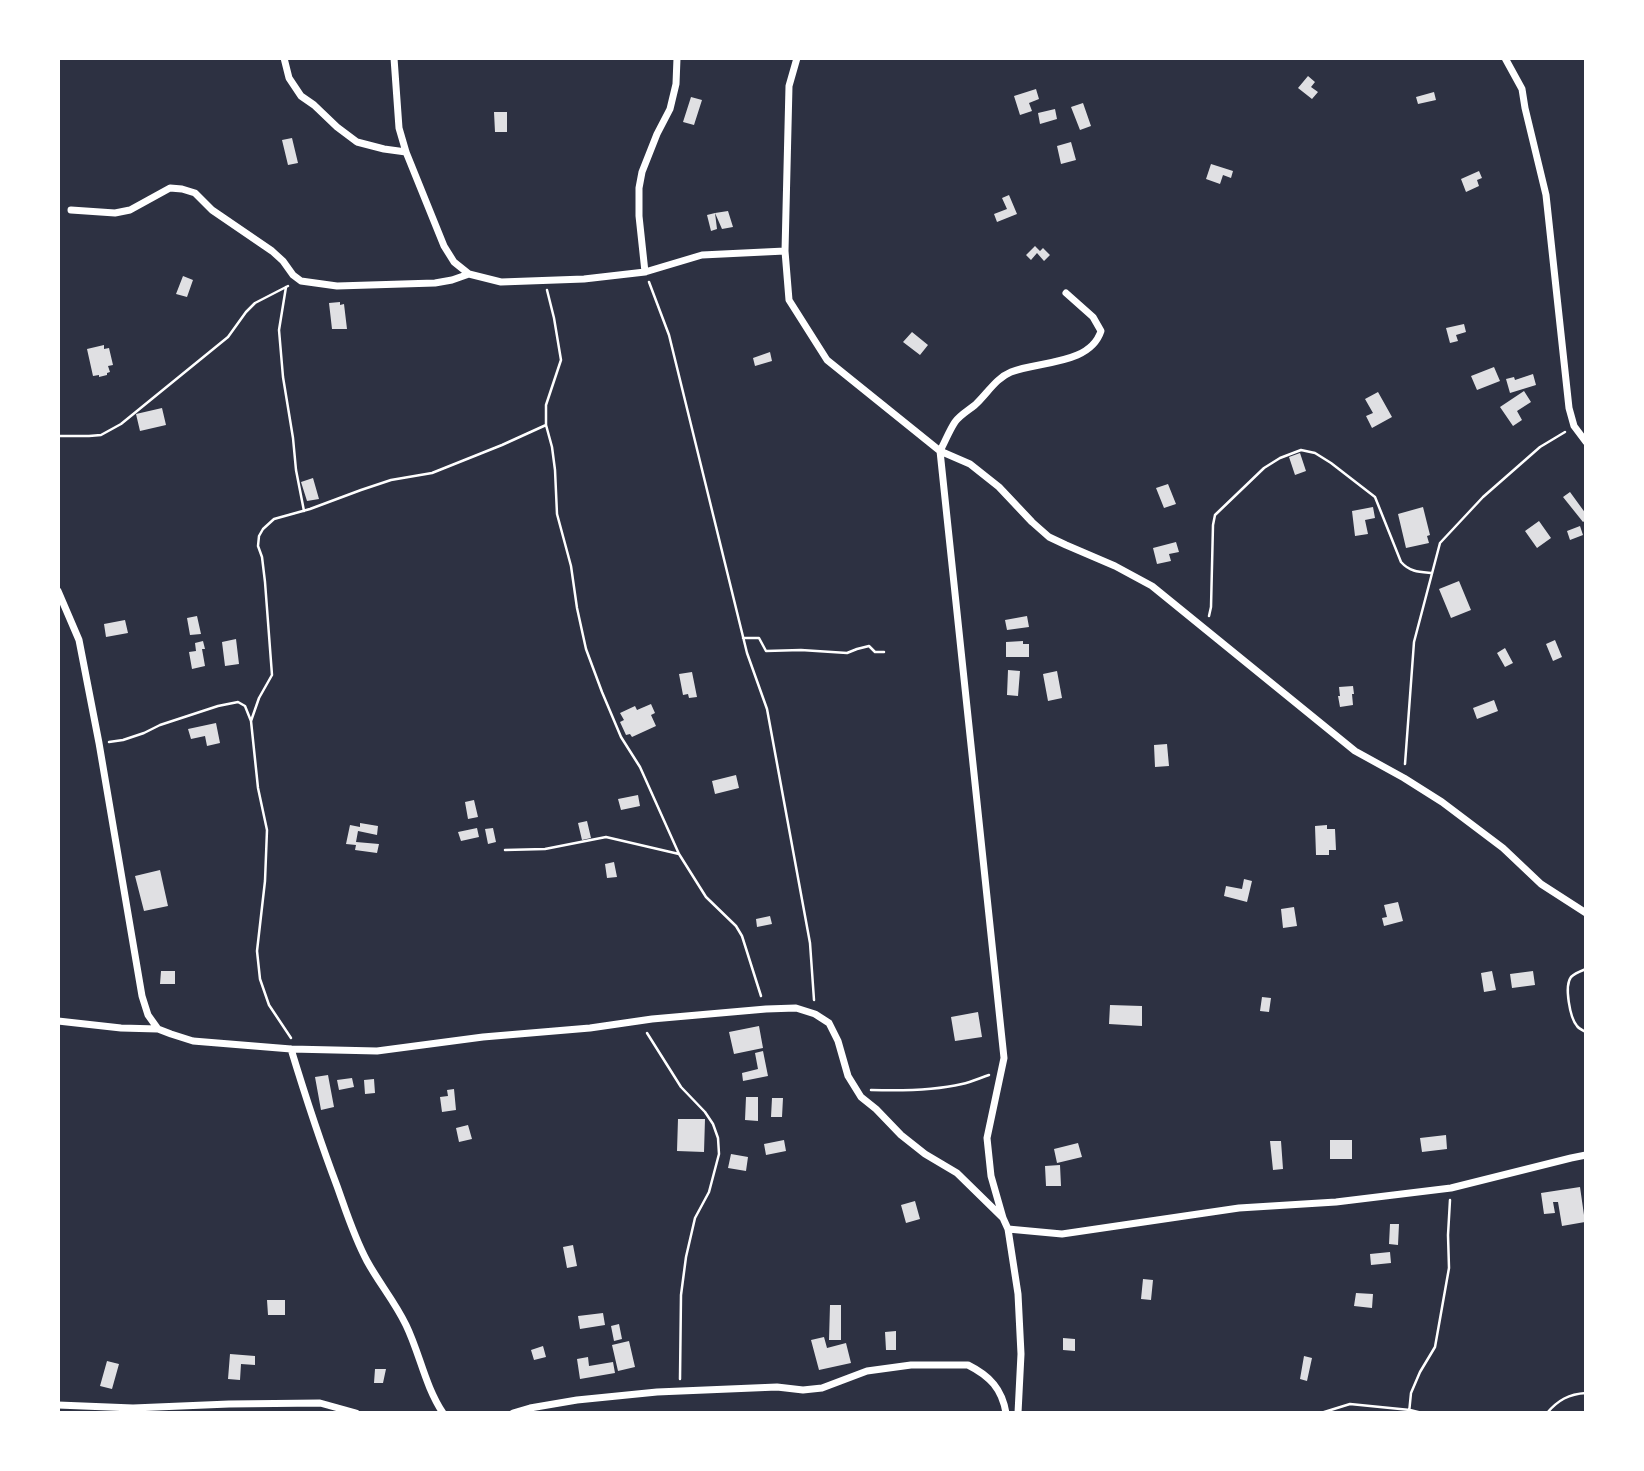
<!DOCTYPE html>
<html>
<head>
<meta charset="utf-8">
<style>
	body { margin:0 }
	#map { position:relative; width:1644px; height:1471px; overflow:hidden; background:#2d3142; font-family:"Nunito Sans",sans-serif }
	canvas { display:block }
	.frame { position:absolute; inset:0; border:60px solid #fff; pointer-events:none }
</style>
</head>
<body>
<div id="map">
<canvas width="1644" height="1471"></canvas>
<div class="frame"></div>
</div>
<script>
const g = document.querySelector('canvas').getContext('2d');
g.lineJoin = 'round';
function fill(path, color) { g.fillStyle = color; g.fill(path, 'evenodd'); }
function stroke(path, color, width, dash) { g.strokeStyle = color; g.lineWidth = width; g.lineCap = dash ? 'butt' : 'round'; g.setLineDash(dash || []); g.stroke(path); }
fill(new Path2D(`
	M1308,76L1315,82L1311,87L1318,92L1312,99L1298,88Z
	M1036,89L1039,99L1029,103L1032,111L1020,115L1014,96Z
	M1434,92L1436,100L1418,104L1416,97Z
	M691,97L702,100L694,125L683,122Z
	M1083,103L1091,126L1080,130L1071,107Z
	M1055,109L1057,119L1040,124L1038,113Z
	M494,112H507V132H495Z
	M292,138L298,163L288,165L282,140Z
	M1071,142L1076,160L1061,164L1057,146Z
	M1211,164L1233,171L1231,178L1223,175L1220,184L1206,179Z
	M1479,171L1482,178L1477,180L1479,186L1466,192L1461,179Z
	M1009,195L1017,214L997,222L994,214L1007,209L1002,198Z
	M728,211L733,227L722,229L715,213Z
	M715,213L717,229L711,231L707,215Z
	M1035,246L1040,251L1043,248L1050,255L1044,261L1037,253L1031,260L1026,255Z
	M183,276L193,280L187,297L176,294Z
	M340,302V305L344,304L347,329H332L329,303Z
	M1464,324L1466,332L1456,335L1458,341L1450,343L1446,328Z
	M912,332L928,345L920,355L903,342Z
	M104,345V349L109,348L113,365L108,366L110,372L107,373V375L99,377V375L93,376L87,349Z
	M770,352L772,361L755,366L753,358Z
	M1494,367L1500,381L1477,390L1471,376Z
	M1533,374L1536,385L1510,393L1506,379L1514,377L1515,380Z
	M1524,391L1531,402L1517,411L1522,420L1513,426L1500,407Z
	M1378,392L1392,417L1372,428L1366,416L1373,413L1365,399Z
	M162,408L166,425L140,431L136,414Z
	M1300,453L1306,471L1295,475L1289,457Z
	M313,478L319,499L307,501L301,482Z
	M1168,484L1176,504L1164,508L1156,488Z
	M1570,492L1586,514V520L1583,522L1563,497Z
	M1373,507L1375,518L1365,520L1368,534L1355,536L1352,511Z
	M1423,507L1430,535L1427,536L1429,543L1406,548L1398,514Z
	M1539,521L1551,538L1537,548L1525,531Z
	M1580,526L1583,535L1570,540L1567,531Z
	M1176,542L1179,552L1169,554L1171,561L1157,564L1153,548Z
	M1459,581L1471,610L1451,618L1439,589Z
	M197,616L201,634L190,635L187,618Z
	M1027,616L1029,627L1007,630L1005,620Z
	M125,620L128,633L106,637L104,624Z
	M236,639L239,664L225,666L222,642Z
	M1555,640L1562,657L1553,661L1546,644Z
	M203,641L205,649H202L205,666L192,669L189,652L196,651L195,643Z
	M1023,641V644H1029V657H1006V642Z
	M1505,648L1513,663L1505,667L1497,653Z
	M1008,670L1020,671L1018,696L1007,695Z
	M1057,671L1062,698L1048,701L1043,674Z
	M692,672L697,697L689,698L688,694L683,695L679,674Z
	M1353,686L1354,694H1352L1353,705L1340,707L1338,696H1340L1339,687Z
	M1494,700L1498,711L1477,719L1473,708Z
	M651,704L655,713L651,715L656,726L632,737L630,734L626,735L620,722L624,720L620,713L635,706L637,710Z
	M216,723L220,743L207,746L205,736L191,739L188,729Z
	M1167,744L1169,766L1155,767L1154,745Z
	M736,775L739,788L715,794L712,781Z
	M638,795L640,806L621,810L618,799Z
	M474,800L478,817L468,819L465,802Z
	M587,821L591,838L582,840L578,823Z
	M360,823L378,826L377,835L358,831L356,842L379,844L377,853L355,850L356,845L346,844L350,825L360,827Z
	M1327,825V829H1335L1336,850H1329V855H1316L1315,826Z
	M477,828L479,837L461,841L458,832Z
	M493,828L496,842L488,844L485,829Z
	M614,862L617,877L607,878L605,864Z
	M160,870L168,906L144,911L135,876Z
	M1244,879L1252,881L1247,902L1224,896L1226,886L1242,889Z
	M1398,902L1403,921L1384,926L1382,918L1387,917L1384,905Z
	M1294,907L1297,926L1283,928L1281,909Z
	M770,916L772,924L757,927L756,919Z
	M161,971H175V984H160Z
	M1492,971L1496,990L1484,992L1481,973Z
	M1533,971L1535,985L1512,988L1510,974Z
	M1262,997L1271,998L1269,1012L1260,1011Z
	M1110,1005L1142,1006V1026L1109,1024Z
	M978,1012L982,1037L955,1041L951,1017Z
	M759,1026L763,1048L734,1054L729,1032Z
	M763,1051L768,1076L743,1081L742,1073L758,1069L755,1053Z
	M328,1075L334,1107L321,1110L315,1077Z
	M352,1078L354,1087L339,1090L337,1080Z
	M374,1079L375,1093L365,1094L364,1080Z
	M454,1089L456,1110L442,1112L440,1097L448,1096L447,1090Z
	M746,1097H758V1121L745,1120Z
	M772,1098H783L782,1117H771Z
	M678,1119H705L704,1152L677,1151Z
	M468,1125L472,1139L459,1142L456,1128Z
	M1446,1135L1447,1149L1422,1152L1420,1138Z
	M784,1140L786,1151L766,1155L764,1144Z
	M1330,1140H1352V1159H1330Z
	M1270,1141H1281L1283,1169L1273,1170Z
	M1078,1143L1082,1157L1057,1163L1054,1149Z
	M731,1154L748,1157L746,1171L728,1168Z
	M1060,1165L1061,1186H1046L1045,1166Z
	M1580,1187L1585,1222L1562,1226L1558,1202H1553L1555,1213L1544,1214L1541,1193Z
	M915,1201L920,1219L906,1223L901,1205Z
	M1390,1224H1399L1398,1245L1389,1244Z
	M573,1245L577,1266L567,1268L563,1247Z
	M1390,1252L1391,1263L1371,1265L1370,1254Z
	M1143,1279L1153,1280L1151,1300L1141,1299Z
	M1356,1293L1373,1294L1372,1308L1354,1306Z
	M267,1300H285V1315H268Z
	M830,1305H841V1340H829Z
	M603,1313L605,1325L580,1329L578,1316Z
	M619,1324L622,1339L614,1341L611,1326Z
	M896,1331V1350H886L885,1332Z
	M824,1337L827,1348L846,1343L851,1363L819,1370L811,1340Z
	M1063,1338L1075,1339V1351L1063,1350Z
	M629,1341L635,1367L618,1371L612,1345Z
	M543,1346L546,1357L534,1360L531,1350Z
	M230,1354L255,1356V1365L241,1364L240,1380L228,1379Z
	M1304,1356L1312,1358L1307,1381L1300,1379Z
	M588,1357L589,1366L613,1362L615,1373L580,1379L577,1359Z
	M107,1361L119,1364L112,1389L100,1386Z
	M375,1369H386L383,1383H374Z`), '#e0e0e3');
stroke(new Path2D(`
	M649,282L669,335L747,653L767,709L810,943L814,1000
	M286,287L279,330L283,377L293,438L296,470L304,511
	M547,290L554,318L561,360L546,405V425L552,447L555,470L557,514L571,566L577,608L586,649L602,692L621,737L640,767L679,854L706,897L736,926L742,936L761,996
	M58,436H89L101,435L121,424L228,337L246,312L255,303L288,286
	M1209,616L1211,607L1213,525L1215,515L1264,468L1280,458L1301,450L1315,453L1331,463L1375,497L1401,562C1410,572 1419,572 1431,573
	M743,638H759L766,651L801,650L847,653L857,649L869,646L875,652H884
	M251,721L259,698L272,675L265,582L262,557L258,546L259,536L263,529L274,519L310,509L361,490L391,480L432,473L502,445L546,425
	M109,742L123,740L144,733L160,725L218,706L238,702L245,706L251,721L258,788L267,830L265,881L257,951L260,979L269,1005L291,1038
	M1405,764L1414,642L1440,543L1483,497L1540,447L1565,432
	M505,850L545,849L606,837L679,854
	M1586,969C1581,971 1575,973 1571,977C1564,986 1570,1018 1577,1026C1579,1029 1582,1030 1586,1032
	M647,1033L681,1087L705,1112L713,1124L718,1138L719,1154L709,1192L695,1218L686,1257L681,1295L680,1379
	M871,1090C901,1091 932,1091 962,1084C971,1082 980,1078 989,1075
	M1321,1413L1350,1404L1410,1410L1422,1413
	M1409,1413L1411,1393L1420,1372L1435,1347L1449,1268L1448,1235L1450,1200
	M1547,1413C1558,1400 1569,1394 1586,1393`), '#fff', 2.5);
stroke(new Path2D(`
	M284,58L289,78L301,96L314,105L337,127L357,142L384,149L406,152
	M394,58L399,128L406,152L444,246L454,262L469,274L501,282L584,279L645,272L702,255L785,251
	M797,58L789,86L785,251L789,300L827,360L940,451L1004,1058L987,1138L991,1176L1003,1218L1008,1229L1018,1294L1021,1354L1018,1413
	M1505,58L1522,89L1525,108L1546,195L1569,408L1574,426L1586,442
	M71,210L115,213L130,210L170,188L182,189L195,193L212,210L272,251L283,261L293,275L301,281L337,286L435,283L452,280L469,274
	M645,272L639,216V188L642,172L657,134L670,109L676,84L677,58
	M1066,293L1093,317L1101,331C1090,365 1039,361 1011,372C996,378 987,394 975,405C969,410 960,415 955,422C949,431 945,442 940,451L970,464L999,487L1032,522L1049,537L1066,545L1115,566L1152,586L1355,751L1404,778L1442,802L1503,848L1541,884L1586,913
	M58,591L79,640L99,743L142,996L148,1015L158,1029L171,1034L193,1041L291,1049L377,1051L483,1037L590,1028L652,1019L766,1009L796,1008L815,1014L829,1023L838,1041L848,1076L861,1097L876,1109L901,1135L925,1154L957,1173L1003,1218
	M58,1021L121,1028L158,1029
	M291,1049C305,1095 320,1141 337,1186C346,1211 354,1237 367,1261C379,1283 395,1302 406,1325C420,1354 425,1386 443,1413
	M1008,1229L1062,1234L1239,1208L1336,1202L1451,1188L1571,1158L1586,1155
	M58,1405L133,1408L229,1404L320,1403L356,1413
	M513,1413L530,1408L577,1400L657,1392L777,1387L803,1390L822,1388L867,1371L911,1365H968C990,1376 1002,1389 1006,1413`), '#fff', 7);
</script>
</body>
</html>
